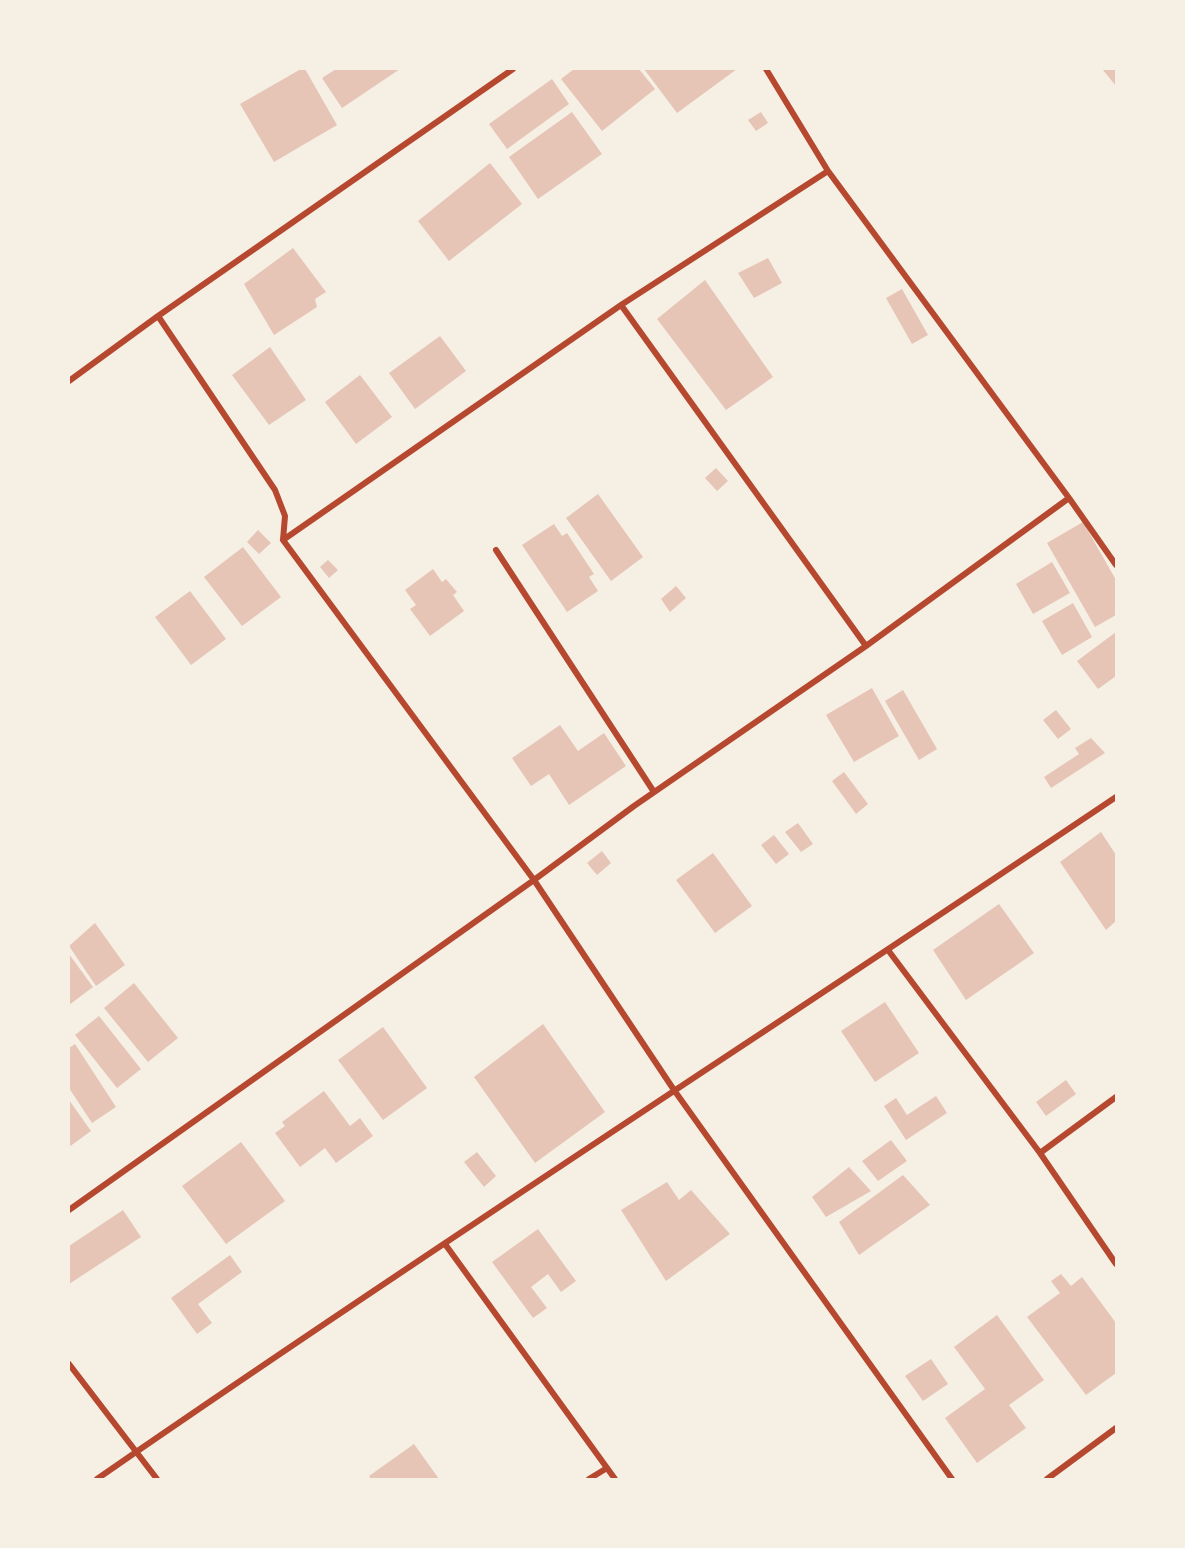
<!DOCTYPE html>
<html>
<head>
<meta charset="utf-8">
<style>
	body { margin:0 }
	#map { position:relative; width:1185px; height:1548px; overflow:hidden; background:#f6efe4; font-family:"Fira Sans",sans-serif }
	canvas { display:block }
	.frame { position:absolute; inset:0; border:70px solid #f6efe4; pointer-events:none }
</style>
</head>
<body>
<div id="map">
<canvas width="1185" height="1548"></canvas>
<div class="frame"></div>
</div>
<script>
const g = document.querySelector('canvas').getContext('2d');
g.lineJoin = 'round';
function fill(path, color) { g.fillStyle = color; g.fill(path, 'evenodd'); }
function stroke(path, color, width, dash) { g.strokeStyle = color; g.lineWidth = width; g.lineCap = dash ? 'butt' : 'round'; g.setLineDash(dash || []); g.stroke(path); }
fill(new Path2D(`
	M301,69H305L337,125L274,162L240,104Z
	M336,69H400L342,108L322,78Z
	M574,69H639L655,89L602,131L561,79Z
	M644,69H737L677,113Z
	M1105,69H1116V86L1103,70Z
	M552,79L569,104L507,149L489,124Z
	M572,112L602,154L538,199L509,157Z
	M761,112L768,123L756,131L748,120Z
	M490,163L522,204L449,261L418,221Z
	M293,248L326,292L315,299L317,307L274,335L244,284Z
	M768,258L782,283L754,298L738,273Z
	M705,280L773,377L726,410L657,319Z
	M902,289L928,335L912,344L886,298Z
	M440,336L466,371L415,409L389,373Z
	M270,347L306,400L269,425L232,375Z
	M360,375L392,417L356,444L325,402Z
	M716,468L728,481L717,491L705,478Z
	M598,494L643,557L611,581L566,518Z
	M1083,522L1116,580V615L1095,627L1047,543Z
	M554,524L562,536L567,533L594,574L589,577L598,591L567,612L522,545Z
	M258,530L271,543L259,554L247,542Z
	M243,547L281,597L242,626L204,577Z
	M328,560L338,570L329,578L320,567Z
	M1052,562L1070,593L1033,614L1016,584Z
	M433,569L442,582L446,579L457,592L453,595L464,611L430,636L410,609L416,605L405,590Z
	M676,586L686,598L670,612L661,599Z
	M190,591L226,639L191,665L155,617Z
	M1073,603L1092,637L1062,655L1042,621Z
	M1116,632V676L1098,689L1077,661Z
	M872,688L899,736L854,762L826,715Z
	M903,690L937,749L919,760L885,701Z
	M1056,710L1071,729L1058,739L1043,720Z
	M560,725L578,751L604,733L626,766L569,805L549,774L531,786L512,758Z
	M1091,738L1105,753L1051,788L1044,777L1079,754L1075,748Z
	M844,772L868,804L856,814L832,781Z
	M798,823L813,844L801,852L785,832Z
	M1101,832L1116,855V921L1106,930L1060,862Z
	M774,835L789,854L776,864L761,845Z
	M602,851L611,863L597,875L587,863Z
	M713,853L752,906L715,933L676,880Z
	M999,904L1034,953L966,1000L933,950Z
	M95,923L125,965L96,986L69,946Z
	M69,954L93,987L69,1005Z
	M134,983L178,1038L148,1062L104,1008Z
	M885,1002L919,1053L875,1082L841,1031Z
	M99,1016L141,1069L117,1088L75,1035Z
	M543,1024L605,1112L535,1163L474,1077Z
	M383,1027L427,1088L383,1120L338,1060Z
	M75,1044L116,1107L92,1123L69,1088V1048Z
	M1066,1080L1076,1094L1046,1116L1036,1102Z
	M324,1091L350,1126L360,1118L373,1136L336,1163L325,1148L300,1167L275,1133L285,1126L282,1122Z
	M936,1096L947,1113L906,1140L884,1106L896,1098L907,1115Z
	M69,1100L91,1131L69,1147Z
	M891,1140L907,1161L878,1181L862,1161Z
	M241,1142L285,1201L226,1244L182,1186Z
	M477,1152L496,1176L484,1187L464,1162Z
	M849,1167L871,1191L826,1217L812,1197Z
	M903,1175L930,1205L859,1255L839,1222Z
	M667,1182L679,1200L691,1190L730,1234L666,1281L621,1210Z
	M123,1210L141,1237L69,1284V1246Z
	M538,1229L576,1281L561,1292L548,1274L531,1287L547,1308L533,1318L492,1262Z
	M230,1255L242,1272L198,1304L212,1323L197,1334L171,1298Z
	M1061,1274L1071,1286L1082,1277L1116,1323V1373L1086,1395L1027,1317L1060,1293L1051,1281Z
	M997,1315L1044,1380L1009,1405L1026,1428L977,1463L945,1418L985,1389L954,1347Z
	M931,1359L948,1384L923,1401L905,1376Z
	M414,1444L439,1479H371L369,1476Z`), '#e6c5b7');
stroke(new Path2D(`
	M766,69L828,171
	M621,305L866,646
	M158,316L275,490L285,516L283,540L534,880L674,1090L952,1479
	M69,381L158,316L513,69
	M283,540L621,305L828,171L1069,498L1116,565
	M496,550L654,792
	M888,950L1040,1153L1116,1264
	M1040,1153L1116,1097
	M69,1210L534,880L634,806L866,646L1069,498
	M445,1244L615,1479
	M69,1364L157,1479
	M97,1479C433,1247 777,1025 1116,797
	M589,1479L607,1468
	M1047,1479L1116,1428`), '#b5482f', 6);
</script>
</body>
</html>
